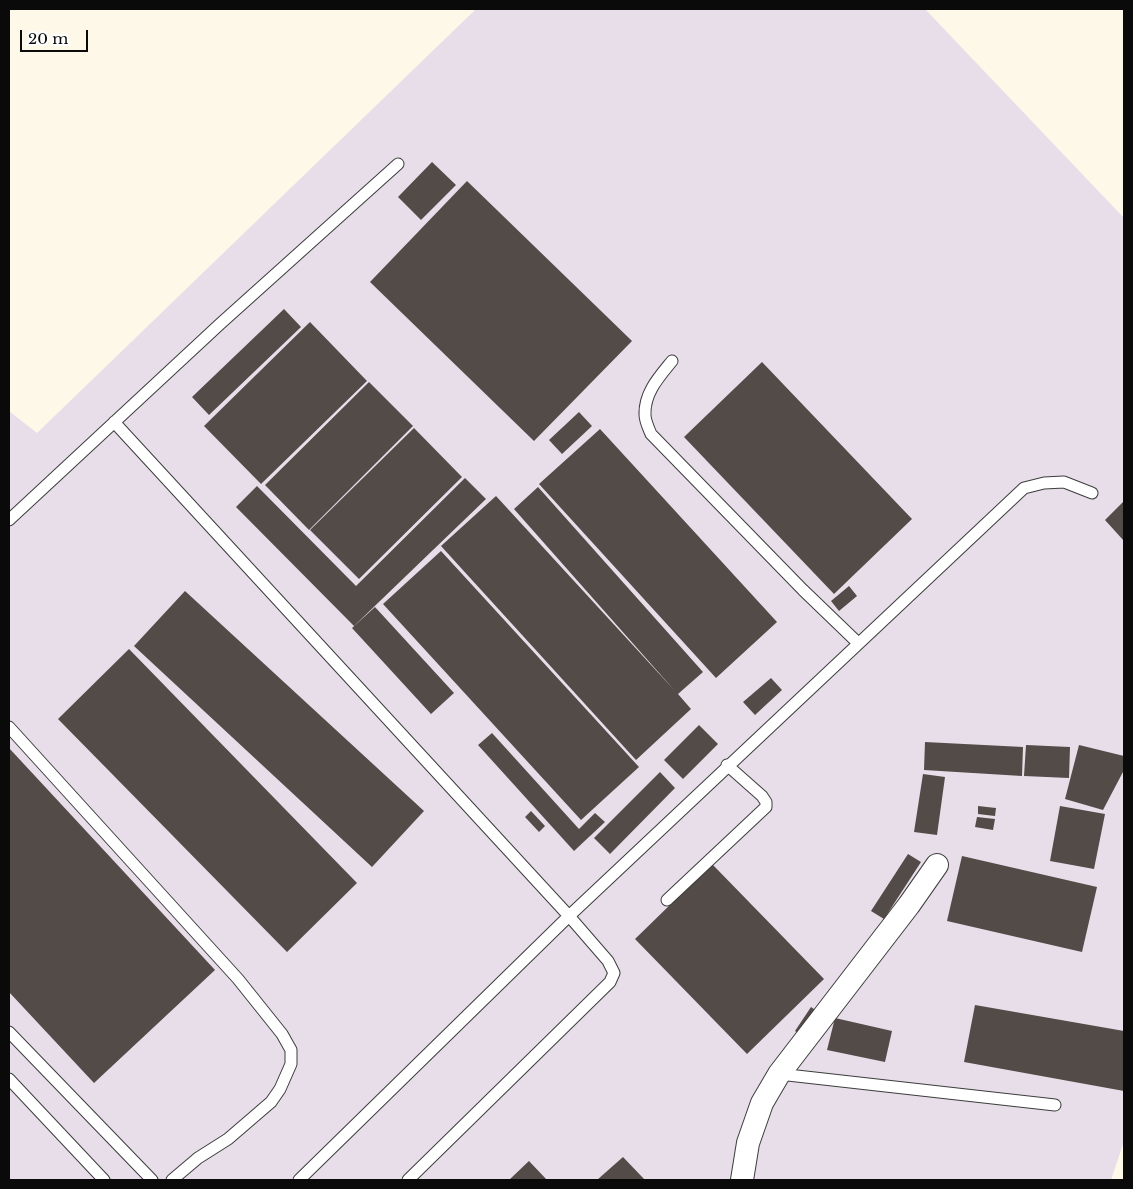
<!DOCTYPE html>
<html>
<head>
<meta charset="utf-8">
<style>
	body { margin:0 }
	#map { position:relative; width:1133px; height:1189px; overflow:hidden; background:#fef8e9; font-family:"Libre Baskerville",serif }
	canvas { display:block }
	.frame { position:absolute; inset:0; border:10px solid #0a0a0a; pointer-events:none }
	.scale { position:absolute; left:20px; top:30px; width:68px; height:22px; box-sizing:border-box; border:2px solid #0a0a0a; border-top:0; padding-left:6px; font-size:15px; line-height:18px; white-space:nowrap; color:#0a0a0a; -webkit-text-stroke:4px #fff; paint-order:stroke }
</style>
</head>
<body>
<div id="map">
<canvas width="1133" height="1189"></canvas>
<div class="frame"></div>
<div class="scale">20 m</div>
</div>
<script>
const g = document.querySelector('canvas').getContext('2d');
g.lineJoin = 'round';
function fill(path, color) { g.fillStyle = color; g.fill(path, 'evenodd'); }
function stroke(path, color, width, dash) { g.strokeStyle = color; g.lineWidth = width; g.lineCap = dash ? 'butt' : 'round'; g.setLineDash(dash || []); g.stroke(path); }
fill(new Path2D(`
	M476,9H925L1124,218V1141L1111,1180H9V411L37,433Z`), '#e7dee9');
fill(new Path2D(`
	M432,162L456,185L421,220L398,197Z
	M467,181L632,341L534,441L370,282Z
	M284,309L301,327L209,415L192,397Z
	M310,322L367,381L261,484L204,426Z
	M762,362L912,519L834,594L684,437Z
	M369,382L413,426L309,530L265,485Z
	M579,412L592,426L562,454L549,440Z
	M414,428L462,477L359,579L310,530Z
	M600,429L777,622L716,678L539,484Z
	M465,478L486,499L354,626L236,507L257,486L356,586Z
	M538,487L703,672L678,694L691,709L636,760L441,546L496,496L675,691L514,509Z
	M1124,501V541L1105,520Z
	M441,551L639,767L581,820L383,604Z
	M849,586L857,596L839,611L831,601Z
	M185,591L424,811L372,867L134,646Z
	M375,607L454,693L431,714L352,628Z
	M129,649L357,883L287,952L58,719Z
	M771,678L782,690L755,715L743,702Z
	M699,725L718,744L683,779L664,760Z
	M492,733L579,829L595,813L605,822L574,851L478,745Z
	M925,742L1023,747L1022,776L924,770Z
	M1026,745L1070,747L1069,778L1024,776Z
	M1079,745L1124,756V770L1103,810L1065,799Z
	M9,748L215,970L94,1083L9,992Z
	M660,772L675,788L610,854L594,838Z
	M923,774L945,777L937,835L914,832Z
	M978,806L996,808L995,816L978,814Z
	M1060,806L1105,814L1094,869L1050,861Z
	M531,811L545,826L539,832L525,817Z
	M977,817L995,819L993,830L975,827Z
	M908,854L921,862L884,919L871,911Z
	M962,856L1097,887L1082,952L947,921Z
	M712,864L824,979L747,1054L635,939Z
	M975,1005L1124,1031V1091L964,1062Z
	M811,1007L821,1014L805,1038L795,1031Z
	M835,1018L892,1031L885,1062L827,1050Z
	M623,1157L645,1180H597Z
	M529,1161L547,1180H509Z`), '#524b47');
const lane = new Path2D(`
	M672,361C659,377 644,393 645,415C645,421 649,429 651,434L803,590L858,643
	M114,422L569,916L608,961L614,973L610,982L408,1180
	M9,520L220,324L398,164
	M9,727L238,979L282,1034L291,1050V1064L280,1089L271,1102L228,1139L198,1158L172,1180
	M667,900L766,807V802L762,796L727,765
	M9,1032L152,1180
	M779,1074L1055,1105
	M9,1079L104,1180
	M299,1180L569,916L1024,488L1044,483L1064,482L1092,493`);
const street = new Path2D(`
	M742,1180L748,1143L762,1103L779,1074L909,905L937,865`);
stroke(lane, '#3d3d3d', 13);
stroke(street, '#3d3d3d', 24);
stroke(lane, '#fff', 11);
stroke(street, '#fff', 22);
</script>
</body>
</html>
